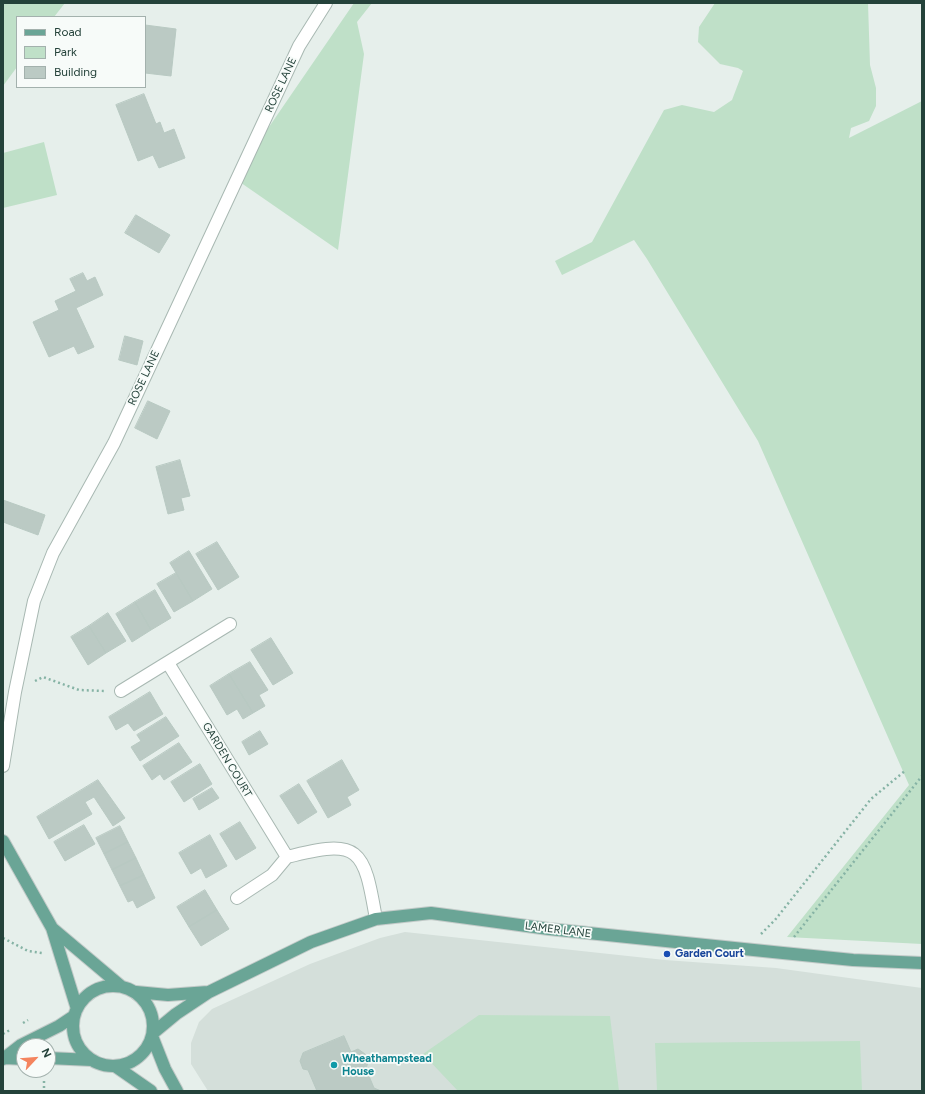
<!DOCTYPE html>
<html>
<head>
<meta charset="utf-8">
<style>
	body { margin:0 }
	#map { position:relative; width:925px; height:1094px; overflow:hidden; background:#e6efeb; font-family:Figtree,sans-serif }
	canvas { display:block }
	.frame { position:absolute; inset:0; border:4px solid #24423a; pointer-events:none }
	.legend { position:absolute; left:16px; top:16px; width:130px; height:72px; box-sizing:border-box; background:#f7fbf9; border:1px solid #a3b1ad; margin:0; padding:5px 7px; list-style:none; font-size:12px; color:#24423a }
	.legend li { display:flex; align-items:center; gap:8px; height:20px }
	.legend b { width:20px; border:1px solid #a3b1ad }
	.north { position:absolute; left:16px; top:1038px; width:40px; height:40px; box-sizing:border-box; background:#f7fbf9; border:1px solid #a3b1ad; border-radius:50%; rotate:64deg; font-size:11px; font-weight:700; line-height:16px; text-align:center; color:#24423a }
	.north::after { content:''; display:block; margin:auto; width:14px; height:18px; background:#f4845f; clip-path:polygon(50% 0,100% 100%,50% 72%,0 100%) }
</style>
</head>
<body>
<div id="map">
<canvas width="925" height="1094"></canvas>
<div class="frame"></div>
<ul class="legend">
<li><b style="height:5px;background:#6aa596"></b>Road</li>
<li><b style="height:11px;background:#bfe0c8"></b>Park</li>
<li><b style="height:11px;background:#bbcac4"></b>Building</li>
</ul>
<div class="north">N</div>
</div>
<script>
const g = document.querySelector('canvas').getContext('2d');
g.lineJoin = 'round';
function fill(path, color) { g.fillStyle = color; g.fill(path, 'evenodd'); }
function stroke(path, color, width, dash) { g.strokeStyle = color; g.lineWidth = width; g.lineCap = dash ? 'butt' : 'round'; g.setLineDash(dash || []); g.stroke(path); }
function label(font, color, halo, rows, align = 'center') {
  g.font = font + ' Figtree,sans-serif'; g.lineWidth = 3.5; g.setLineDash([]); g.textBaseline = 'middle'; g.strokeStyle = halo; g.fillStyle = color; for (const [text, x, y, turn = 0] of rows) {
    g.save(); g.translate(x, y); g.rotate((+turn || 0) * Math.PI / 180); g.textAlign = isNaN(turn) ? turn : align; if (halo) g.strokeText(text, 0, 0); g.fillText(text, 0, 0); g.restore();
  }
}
fill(new Path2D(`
	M405,932L665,960L776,968L922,988V1091H208L191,1064V1043L199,1022L212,1009L310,964L380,938Z`), '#d4dfda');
fill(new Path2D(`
	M3,3H65L54,17H17V67L3,86Z
	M354,3H372L357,22L364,54L338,250L234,178Z
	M715,3H868L870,65L876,88V106L869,121L851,128L849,138L922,101V944L787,937L909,785L758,441L647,259L634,240L562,275L555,261L592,242L664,110L682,105L714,112L732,100L743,71L738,68L720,64L698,42L699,27Z
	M44,142L57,195L3,208V153Z
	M479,1015L610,1016L619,1091H458L423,1054Z
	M860,1041L862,1091H657L655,1043Z`), '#bfe0c8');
const building = new Path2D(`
	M145,25L176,29L171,76L145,73Z
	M144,94L156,124L160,122L164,133L174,129L185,158L159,168L153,155L138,161L116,105Z
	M136,215L170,235L159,253L125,233Z
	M83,273L87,281L95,277L103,295L76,308L94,347L78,354L74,346L49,357L33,322L59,310L55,301L76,291L70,279Z
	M125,336L143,341L137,365L119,360Z
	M148,401L170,411L157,439L135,428Z
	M180,460L190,496L181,498L184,510L168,514L156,467Z
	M3,500L45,515L38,535L3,522Z
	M217,542L239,577L218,590L196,554Z
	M189,551L212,589L193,601L170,563Z
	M176,573L193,601L174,612L157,584Z
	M155,590L171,618L151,630L135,602Z
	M135,602L151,630L132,642L116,614Z
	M108,613L126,641L106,653L89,626Z
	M89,626L106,653L88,665L71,637Z
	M271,638L293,673L273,685L251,650Z
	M250,662L268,690L259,695L265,706L253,713L229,674Z
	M229,674L253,713L243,719L237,709L227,715L210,686Z
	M150,692L163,714L134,731L128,723L116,730L109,717Z
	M166,717L179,736L140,761L131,747L141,741L137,735Z
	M260,731L268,744L249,755L242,742Z
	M179,743L192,762L164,780L160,774L152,780L143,766Z
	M342,760L359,790L347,797L351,805L328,818L307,781Z
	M200,764L212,784L184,802L171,782Z
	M98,780L125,818L113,826L94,797L85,802L92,814L49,839L37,817Z
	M299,784L317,812L298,824L280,796Z
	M212,788L219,798L199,810L193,799Z
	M240,822L256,848L236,860L220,834Z
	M84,825L95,844L65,861L54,842Z
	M120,826L128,842L104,854L96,838Z
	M210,835L227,866L206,878L201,868L191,874L179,853Z
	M128,842L136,858L112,870L104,854Z
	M136,858L144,875L120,886L112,870Z
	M144,875L155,898L137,908L133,900L128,902L120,886Z
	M205,890L217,910L189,927L177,907Z
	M217,910L229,929L201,946L189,927Z
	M344,1036L351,1052L358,1049L365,1054L368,1062L366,1069L374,1088L381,1091H317L308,1070L303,1069L300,1061L303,1053Z`);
fill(building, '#bbcac4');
stroke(building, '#b8c9c2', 1);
const minor = new Path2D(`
	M168,663L287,857C360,838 364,848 376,919
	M121,691L230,624
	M3,766L15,692L34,601L53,553L114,443L299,46L326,3
	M237,898L272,875L287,857`);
const major = new Path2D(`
	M3,841L52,928L77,1009
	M52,928L122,987
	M73 1026a40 40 0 1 1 80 0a40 40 0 1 1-80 0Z
	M136,992L168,995L208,992
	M153,1033L176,1014L209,992L311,942L376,919L431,913L549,929L783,953L853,960L922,963
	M152,1036L165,1069L177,1091
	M5,1058L24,1059
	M48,1058L92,1060
	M3,1059L21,1045L59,1026L74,1016
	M115,1066L151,1091`);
stroke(minor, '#a8b8b2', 14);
stroke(major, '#c2cac8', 14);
stroke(new Path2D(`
	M35,681L43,677L79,690L105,691
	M761,934L775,920L871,799L906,770
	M794,937L922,776
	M3,938L28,951L42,953
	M23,1023L28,1020
	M3,1034L10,1030
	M44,1081V1091`), '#86b3a5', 2.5, [2, 3]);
stroke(minor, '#fff', 12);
stroke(major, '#6aa596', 12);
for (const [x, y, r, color] of [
	[667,954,4,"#1a4fb4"],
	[334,1065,4,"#0f9aa8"]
]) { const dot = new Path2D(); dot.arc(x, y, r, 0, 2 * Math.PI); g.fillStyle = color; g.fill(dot); stroke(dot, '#f7fbf9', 1.5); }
label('11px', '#24423a', '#f7fbf9', [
	["ROSE LANE",281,85,-65],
	["ROSE LANE",144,378,-65],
	["GARDEN COURT",227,760,59],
	["LAMER LANE",558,930,7]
]);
label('bold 11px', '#164399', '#f7fbf9', [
	["Garden Court",675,954]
], 'left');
label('bold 11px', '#0d838f', '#f7fbf9', [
	["Wheathampstead",342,1059],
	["House",342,1072]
], 'left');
</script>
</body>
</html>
